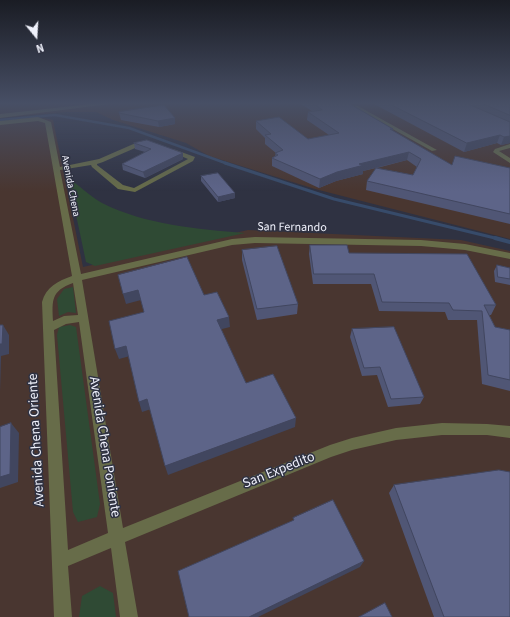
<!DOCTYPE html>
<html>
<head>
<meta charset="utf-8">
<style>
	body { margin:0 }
	#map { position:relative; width:510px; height:617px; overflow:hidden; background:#2f3242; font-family:"Source Sans 3",sans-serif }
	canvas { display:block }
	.north { position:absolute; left:16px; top:16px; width:40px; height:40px; -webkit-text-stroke:3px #2f3242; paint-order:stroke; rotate:162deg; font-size:11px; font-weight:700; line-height:16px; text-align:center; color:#eff1fb }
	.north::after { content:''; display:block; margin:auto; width:14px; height:18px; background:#eff1fb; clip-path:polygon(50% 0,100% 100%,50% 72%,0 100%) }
</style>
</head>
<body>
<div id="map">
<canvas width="510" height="617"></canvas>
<div class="north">N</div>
</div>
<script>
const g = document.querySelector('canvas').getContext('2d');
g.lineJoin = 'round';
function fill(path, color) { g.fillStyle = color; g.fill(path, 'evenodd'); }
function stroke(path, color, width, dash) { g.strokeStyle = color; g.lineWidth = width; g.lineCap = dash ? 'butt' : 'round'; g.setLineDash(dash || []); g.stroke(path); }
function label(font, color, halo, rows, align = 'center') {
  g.font = font + ' "Source Sans 3",sans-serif'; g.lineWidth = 3; g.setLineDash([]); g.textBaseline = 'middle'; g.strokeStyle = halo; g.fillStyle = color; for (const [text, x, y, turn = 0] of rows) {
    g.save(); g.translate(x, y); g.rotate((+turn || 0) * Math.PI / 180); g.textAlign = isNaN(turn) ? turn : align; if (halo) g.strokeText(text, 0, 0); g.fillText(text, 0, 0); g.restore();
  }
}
fill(new Path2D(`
	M0,104H510V239L315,189L209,156L186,143L113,120L96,112H67L0,118Z
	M44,118L53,120L83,267L248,230L461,240L510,251V617H0V124Z`), '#493630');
fill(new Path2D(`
	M68,177C79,186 90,196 102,203C146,225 197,229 245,233L95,266L86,262Z
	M73,287L76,313L68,312L59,316L57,299L64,289Z
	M70,325L76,327L100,504L97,517L78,522L73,512L57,335L59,327Z
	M100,586L113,593L116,617H79L82,596Z`), '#2f4a34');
stroke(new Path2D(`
	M0,120L55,115L129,128L228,164`), '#374b6a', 2.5);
stroke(new Path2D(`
	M225,163L334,199L499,239`), '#374b6a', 3);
stroke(new Path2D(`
	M495,238L510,242`), '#374b6a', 4);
fill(new Path2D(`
	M91,104H109L0,118V114Z
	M333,104L358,106L437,150L432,151L355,108Z
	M38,117L51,122L60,167L99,159L138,142L148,141V143L142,145L103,162L97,164V165L123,185L134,188L188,159L169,151V149H173L195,157L193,161L135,192L118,189L92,167L91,165L60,170L81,274L232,239L255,237L421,240L465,244L510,253V259L465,250L421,246L255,243L232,245L82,280L123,528L330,445L352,438L396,428L442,423L487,424L510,426V438L487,435H442L396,440L352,450L331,457L125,542L138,617H120L111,548L68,566L72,617H54L42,302C46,287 58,281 72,276L45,123L38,121L0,125V121ZM73,283L78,315L64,316L53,321C52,300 51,291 73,283ZM79,322L108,533L68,550L54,330L66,324Z
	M510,144V148L499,151L510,158V163L493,152L495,149Z`), '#676c49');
fill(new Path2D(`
	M301,104H350L393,129L392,131L452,165L510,168V224L366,190L367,181L376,168L363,171V174L336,181L319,188L272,166V158L275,156L276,153L265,144V138L256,129V121L308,139L329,135L307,120L308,112L312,111ZM407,160L417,167L413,175L377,168Z
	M374,104H510V143L501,145L497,143L464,152Z
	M119,113L175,118V124L159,127L121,120Z
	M134,143L183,159L145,178L123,170L122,164L145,152L135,149Z
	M201,176L235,198L218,202L201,181Z
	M310,245L349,253L496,305L491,315H489L495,327L510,330V391L482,384L477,320H448L445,312L379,311L371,284H313L309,254Z
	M242,250L298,304L297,314L257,320L242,260Z
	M497,265L510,268V285L495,282L494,271Z
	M352,329L424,397L420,404L388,407L377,375L362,376L350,337Z
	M394,485L510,617H434L389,493Z`), '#505675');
fill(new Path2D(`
	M175,118V124L159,127L158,121Z
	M500,135L497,143L464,152L467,143Z
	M510,136V143L501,145L504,137Z
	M409,152L407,160L363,171V174L336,181L319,188L320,179L337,172L359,164Z
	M183,153V159L145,178L143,172Z
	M235,193V198L218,202V197Z
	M138,290L141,300L126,304L123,294Z
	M229,317L230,327L218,330L217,320Z
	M3,325L9,335V354L1,356L0,392V344Z
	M126,346L130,356L119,359L115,349Z
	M147,399L151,409L142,412L139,402Z
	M296,418L295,427L168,475L165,466Z
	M11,423L19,433L18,482L0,488V477Z
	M364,561L360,567L258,617H249Z`), '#41465f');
const building = new Path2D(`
	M314,104H350L393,129H390L452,165L455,156L510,168V214L367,181L376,168L413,175L421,159L409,152L359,164L364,165L337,172L320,179L272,158L278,155L275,153L283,150L265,135L271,134L256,121L279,117L308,139L339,133L308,112L322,110Z
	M390,104H468L510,122V136L504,137L500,135L467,143Z
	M484,104H510V115Z
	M164,105L175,118L158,121L119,113V112Z
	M147,140L183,153L143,172L122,164L151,149L134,143Z
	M218,173L235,193L218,197L201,176Z
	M310,245H347L349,253L467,254L496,305H484L495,327L510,330V380L488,375L482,311L453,310L449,303L382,302L374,274H314Z
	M277,246L298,304L257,309L242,250Z
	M187,257L204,295L217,292L229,317L217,320L246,383L273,374L296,418L165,466L147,399L139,402L126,346L115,349L109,321L144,312L138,290L123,294L118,275Z
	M497,265L510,268V279L498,277Z
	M0,325H3L2,344H0Z
	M394,327L424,397L391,399L380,367L364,368L352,329Z
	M11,423L10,474L0,477V427Z
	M499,470L510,472V617H444L394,485Z
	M333,500L364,561L249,617H189L178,571L294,520L293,518Z
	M385,603L392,617H359Z`);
fill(building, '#5d6488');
stroke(building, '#41465f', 1);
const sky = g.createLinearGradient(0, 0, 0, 191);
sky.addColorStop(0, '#1a1c24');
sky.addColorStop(0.54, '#474f65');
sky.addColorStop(1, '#474f6500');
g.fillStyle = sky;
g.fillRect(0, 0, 510, 191);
label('10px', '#eff1fb', '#2f3242', [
	["Avenida Chena",70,186,79]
]);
label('12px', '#eff1fb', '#2f3242', [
	["San Fernando",292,228,1]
]);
label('14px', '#eff1fb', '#2f3242', [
	["Avenida Chena Oriente",37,440,-93],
	["Avenida Chena Poniente",104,447,81],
	["San Expedito",279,471,-22]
]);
</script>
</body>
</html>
